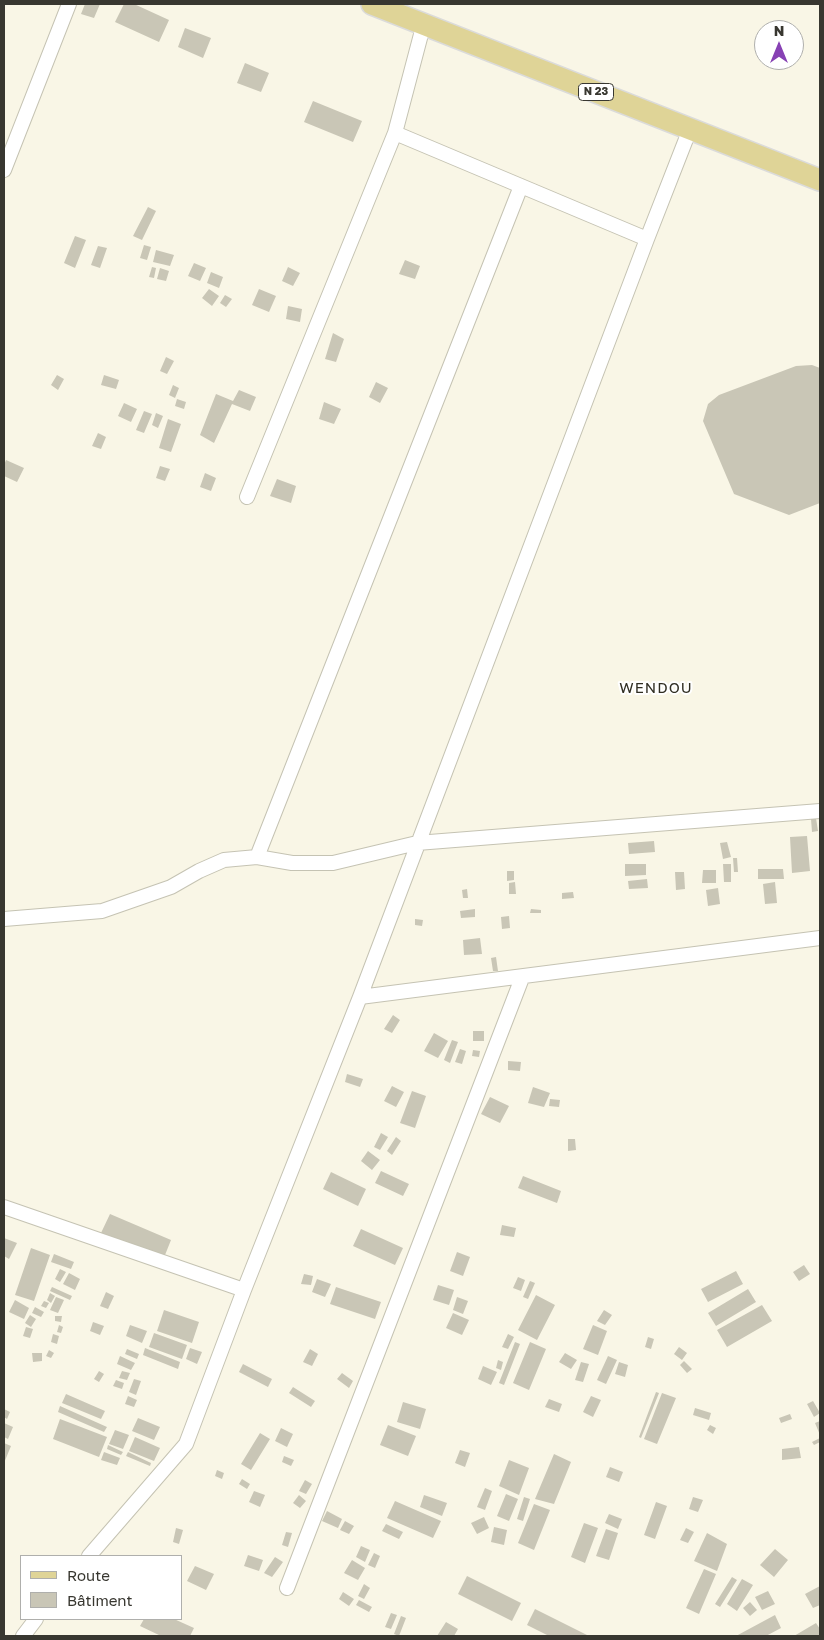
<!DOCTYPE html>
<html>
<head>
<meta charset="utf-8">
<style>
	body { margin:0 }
	#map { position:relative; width:824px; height:1640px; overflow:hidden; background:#f9f6e6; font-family:"Golos Text",sans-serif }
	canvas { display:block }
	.frame { position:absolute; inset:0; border:5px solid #383730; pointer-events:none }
	.legend { position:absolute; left:20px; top:1555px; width:162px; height:65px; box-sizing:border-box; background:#fff; border:1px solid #afafac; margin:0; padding:6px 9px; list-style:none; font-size:15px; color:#383730 }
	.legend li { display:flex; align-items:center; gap:10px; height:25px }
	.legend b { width:25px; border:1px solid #afafac }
	.north { position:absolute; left:754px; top:20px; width:50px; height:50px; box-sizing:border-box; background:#fff; border:1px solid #afafac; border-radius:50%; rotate:0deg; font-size:14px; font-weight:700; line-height:20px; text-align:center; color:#383730 }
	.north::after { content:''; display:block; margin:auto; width:18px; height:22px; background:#8741b4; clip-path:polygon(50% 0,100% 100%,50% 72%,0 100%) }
</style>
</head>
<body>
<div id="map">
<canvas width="824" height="1640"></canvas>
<div class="frame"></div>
<ul class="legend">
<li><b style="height:6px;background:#dfd497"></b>Route</li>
<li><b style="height:14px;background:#c9c6b6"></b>Bâtiment</li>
</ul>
<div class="north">N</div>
</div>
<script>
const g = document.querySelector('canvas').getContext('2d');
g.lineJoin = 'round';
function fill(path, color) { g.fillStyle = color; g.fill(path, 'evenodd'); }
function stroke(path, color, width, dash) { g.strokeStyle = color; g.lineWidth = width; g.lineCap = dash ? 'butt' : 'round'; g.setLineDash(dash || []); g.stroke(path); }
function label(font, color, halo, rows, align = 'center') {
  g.font = font + ' "Golos Text",sans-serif'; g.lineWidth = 4; g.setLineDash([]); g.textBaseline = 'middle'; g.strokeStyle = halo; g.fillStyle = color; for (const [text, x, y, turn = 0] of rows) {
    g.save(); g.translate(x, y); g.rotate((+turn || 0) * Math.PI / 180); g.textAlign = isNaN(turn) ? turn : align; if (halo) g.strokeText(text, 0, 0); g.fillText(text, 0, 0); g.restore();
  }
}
fill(new Path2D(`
	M85,4H100L94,18L81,14Z
	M124,4H134L169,20L159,42L115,22Z
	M185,28L211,38L203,58L178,47Z
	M245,63L269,73L261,92L237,83Z
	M313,101L362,121L353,142L304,122Z
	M148,207L156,211L142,240L133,236Z
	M75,236L86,240L75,268L64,263Z
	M144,245L151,247L147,260L140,258Z
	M98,246L107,248L100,268L91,265Z
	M156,250L174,255L170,266L153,262Z
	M405,260L420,266L415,279L399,274Z
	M194,263L206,268L200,281L188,276Z
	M152,267L156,268L154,278L149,277Z
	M288,267L300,273L293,286L282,281Z
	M160,268L169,271L166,281L157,279Z
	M211,272L223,277L219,288L207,283Z
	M209,289L219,296L212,306L202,298Z
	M259,289L276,296L269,312L252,305Z
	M225,295L232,299L226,307L220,303Z
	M288,306L302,309L300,322L286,319Z
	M333,333L344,339L336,362L325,359Z
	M166,357L174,361L167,374L160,371Z
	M812,365L820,368V503L789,515L734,494L703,421L708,404L719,395L796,366Z
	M57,375L64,379L58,390L51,385Z
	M104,375L119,380L116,389L101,385Z
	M376,382L388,388L380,403L369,397Z
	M173,385L179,388L175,398L169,395Z
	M239,390L256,397L250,411L232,404L214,443L200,435L216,394L233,401Z
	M177,399L186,402L184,409L175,406Z
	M324,402L341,409L334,424L319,419Z
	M124,403L137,409L131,422L118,416Z
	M144,411L152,414L144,433L136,430Z
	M156,413L163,416L158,428L152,425Z
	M168,419L181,424L171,452L159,448Z
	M98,433L106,437L101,449L92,446Z
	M6,460L24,468L17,482L4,476V465Z
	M160,466L170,469L165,481L156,478Z
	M205,473L216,478L211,491L200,487Z
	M277,479L296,486L291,503L270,496Z
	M816,818L818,831L812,832L811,819Z
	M807,836L810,871L792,873L790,837Z
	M654,841L655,852L629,854L628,843Z
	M727,842L731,857L723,859L720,843Z
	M733,858H737L738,872H734Z
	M625,864H646V875L625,876Z
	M723,864H731V882H724Z
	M758,869H783L784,879H758Z
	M703,870H716V883H702Z
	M507,871H514V880L507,881Z
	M675,872H684L685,889L676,890Z
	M647,879L648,888L629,889L628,881Z
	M515,882L516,894H509V883Z
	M775,882L777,903L765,904L763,884Z
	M718,888L720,904L708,906L706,890Z
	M467,889L468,898H463L462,890Z
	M573,892L574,898L562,899V893Z
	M475,909V917L461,918L460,911Z
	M531,909L541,910V913H530Z
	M509,916L510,928L502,929L501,917Z
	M415,919L423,920L422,926L415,925Z
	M480,938L482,954L464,955L463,940Z
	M496,957L498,971H493L491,958Z
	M393,1015L400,1020L392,1033L384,1029Z
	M473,1031H484V1041H473Z
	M434,1033L448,1041L438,1058L424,1051Z
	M452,1040L458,1042L450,1063L444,1060Z
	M460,1049L466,1051L462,1064L455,1062Z
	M473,1050L480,1051L479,1057L472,1056Z
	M508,1061L521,1062L520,1071L508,1070Z
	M347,1074L363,1079L360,1087L345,1082Z
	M392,1086L404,1092L396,1107L384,1101Z
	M533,1087L550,1093L544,1107L528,1103Z
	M412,1091L426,1096L415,1128L400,1123Z
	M490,1097L509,1106L500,1123L481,1114Z
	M550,1099L560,1100L559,1107L549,1106Z
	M381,1133L388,1137L380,1150L374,1147Z
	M396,1137L401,1141L392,1155L387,1151Z
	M568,1139H575L576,1150L568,1151Z
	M368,1151L380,1160L372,1170L361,1161Z
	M381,1171L409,1184L403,1196L375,1183Z
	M331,1172L366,1189L358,1206L323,1189Z
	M523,1176L561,1191L557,1203L518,1188Z
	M110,1214L171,1240L163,1260L101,1233Z
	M502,1225L516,1228L514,1237L500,1235Z
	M361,1229L403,1248L395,1265L353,1246Z
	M4,1238L17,1243L9,1259L4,1256Z
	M31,1248L50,1255L34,1301L15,1295Z
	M457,1252L470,1257L463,1276L450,1271Z
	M54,1254L74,1262L71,1269L51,1262Z
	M804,1265L810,1274L799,1281L793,1272Z
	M60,1269L66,1272L60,1282L55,1279Z
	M736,1271L743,1284L708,1302L701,1289Z
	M69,1273L80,1279L75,1290L63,1284Z
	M304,1274L313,1276L311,1285L301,1284Z
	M518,1277L525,1280L521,1291L513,1288Z
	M317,1279L331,1284L325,1297L312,1292Z
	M530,1281L535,1283L528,1299L523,1297Z
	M438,1285L454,1290L449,1305L433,1300Z
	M52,1287L72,1296L70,1300L50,1291Z
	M336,1287L381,1302L375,1319L330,1304Z
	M748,1289L756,1302L716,1326L708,1313Z
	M106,1292L114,1296L108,1309L100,1306Z
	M50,1293L55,1296L51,1303L47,1300Z
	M536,1295L555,1305L537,1340L518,1330Z
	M56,1297L64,1300L58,1313L50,1310Z
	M457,1297L468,1301L463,1314L453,1310Z
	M15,1300L29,1308L24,1319L9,1312Z
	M44,1301L49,1303L46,1308L41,1306Z
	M762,1305L772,1321L727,1347L717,1330Z
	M35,1307L44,1312L41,1317L32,1313Z
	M164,1310L199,1322L192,1343L157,1331Z
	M604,1310L612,1315L605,1325L597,1321Z
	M453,1313L469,1320L462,1335L446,1328Z
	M30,1315L36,1319L31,1327L25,1323Z
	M55,1316H62L61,1322L55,1321Z
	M93,1322L104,1326L100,1335L90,1331Z
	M59,1325L63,1327L61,1333L57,1332Z
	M130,1325L147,1331L142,1343L126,1336Z
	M593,1325L607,1331L598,1355L583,1349Z
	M26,1327L33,1329L30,1338L23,1336Z
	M154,1333L187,1345L182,1359L149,1347Z
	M53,1334L59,1336L57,1344L51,1342Z
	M508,1334L514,1337L508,1349L502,1347Z
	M648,1337L654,1339L651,1349L645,1347Z
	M515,1342L520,1344L504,1385L499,1383Z
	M530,1342L546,1349L529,1390L513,1383Z
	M679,1347L687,1353L682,1360L674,1354Z
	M145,1348L180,1362L178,1369L143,1355Z
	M190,1348L202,1352L197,1364L186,1359Z
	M127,1349L139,1354L137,1359L125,1354Z
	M310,1349L318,1354L312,1366L303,1362Z
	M49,1350L54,1353L51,1358L46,1356Z
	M32,1353H42V1361L33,1362Z
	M565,1353L577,1360L571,1369L559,1362Z
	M120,1356L135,1363L131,1370L117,1364Z
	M608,1356L617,1360L606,1384L597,1380Z
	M498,1360L503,1362L501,1370L496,1368Z
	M684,1361L692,1369L687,1373L680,1365Z
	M581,1362L589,1364L583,1382L575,1380Z
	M619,1362L628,1365L625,1377L615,1374Z
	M243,1364L272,1379L268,1387L239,1372Z
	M483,1366L497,1372L491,1385L478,1379Z
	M99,1371L104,1374L99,1382L94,1379Z
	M122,1371L130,1373L127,1380L119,1378Z
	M342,1373L353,1381L349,1388L337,1379Z
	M134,1379L141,1381L136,1395L129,1392Z
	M116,1380L124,1383L122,1389L113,1386Z
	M293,1387L315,1401L311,1407L289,1393Z
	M656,1392L659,1393L641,1438L639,1437Z
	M662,1393L676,1398L657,1444L644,1439Z
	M66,1394L105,1411L101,1419L62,1403Z
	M128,1396L137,1400L134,1407L125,1404Z
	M591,1396L601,1400L593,1417L583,1412Z
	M549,1399L562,1404L559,1412L545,1407Z
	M813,1401L820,1413L814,1417L807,1404Z
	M403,1402L426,1409L420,1429L397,1422Z
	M60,1406L107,1427L104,1432L58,1412Z
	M695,1408L711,1413L709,1420L693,1415Z
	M4,1409L10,1412L7,1419L4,1417Z
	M790,1414L792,1419L781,1423L779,1418Z
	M138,1418L160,1427L154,1440L132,1431Z
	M60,1419L107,1437L99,1457L53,1439Z
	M820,1421V1435L815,1423Z
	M4,1423L13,1427L8,1439L4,1437Z
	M388,1425L416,1436L408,1456L380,1445Z
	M710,1425L716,1428L713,1434L707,1430Z
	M281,1428L293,1434L287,1447L275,1441Z
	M115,1430L129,1435L123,1449L109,1444Z
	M260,1433L270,1439L251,1470L241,1464Z
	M135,1437L160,1448L154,1461L129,1451Z
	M820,1438V1442L814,1445L812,1442Z
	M4,1443L11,1446L4,1463Z
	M108,1445L123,1452L121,1455L107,1449Z
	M799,1447L801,1458L782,1460V1449Z
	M460,1450L470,1453L465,1467L455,1463Z
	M104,1452L120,1458L117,1465L101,1460Z
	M128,1452L151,1463L150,1466L126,1456Z
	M554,1454L571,1462L554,1504L535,1499Z
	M284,1456L294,1460L291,1466L282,1462Z
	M509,1460L529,1468L519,1495L499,1486Z
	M610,1467L623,1472L619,1482L606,1477Z
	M217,1470L224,1473L222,1479L215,1476Z
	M242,1479L250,1484L247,1489L239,1484Z
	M305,1480L312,1484L306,1494L299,1491Z
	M485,1488L492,1491L485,1510L477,1507Z
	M254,1491L265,1495L260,1507L249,1502Z
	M506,1494L518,1499L509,1521L497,1516Z
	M299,1495L306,1501L300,1508L293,1503Z
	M424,1495L447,1503L442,1516L420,1507Z
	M524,1497L530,1499L523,1521L517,1519Z
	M693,1497L703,1500L698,1512L689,1509Z
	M395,1501L441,1521L433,1538L387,1518Z
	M656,1502L667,1506L655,1539L644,1535Z
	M534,1504L550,1510L534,1550L518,1543Z
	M327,1511L342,1519L338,1528L322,1521Z
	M609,1514L622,1519L618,1529L605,1523Z
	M484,1517L489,1528L477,1534L471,1523Z
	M345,1521L354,1526L349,1534L340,1530Z
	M584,1523L598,1528L585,1563L571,1557Z
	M386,1524L403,1532L399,1539L382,1531Z
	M494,1527L507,1530L504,1545L491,1542Z
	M176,1528L183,1530L179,1544L173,1542Z
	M686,1528L694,1532L688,1543L680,1540Z
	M606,1529L618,1533L609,1560L596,1556Z
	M286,1532L292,1533L288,1547L282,1545Z
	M707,1533L727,1544L717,1571L694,1561Z
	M361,1546L370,1550L365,1562L356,1557Z
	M775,1549L788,1560L774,1577L760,1565Z
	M374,1553L380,1556L375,1568L368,1565Z
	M248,1555L263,1560L259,1571L244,1566Z
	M275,1557L283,1562L272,1577L264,1573Z
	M352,1560L365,1568L358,1580L344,1573Z
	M195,1566L214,1574L206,1590L187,1581Z
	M704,1569L716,1574L699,1614L686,1608Z
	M467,1576L521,1603L512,1621L458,1594Z
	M732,1577L737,1580L720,1607L715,1604Z
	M742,1579L753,1585L737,1611L727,1604Z
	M364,1584L370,1588L364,1599L358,1596Z
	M820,1586V1605L813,1608L805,1594Z
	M768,1591L775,1604L762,1610L755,1597Z
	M343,1592L354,1599L349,1606L339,1599Z
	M359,1600L372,1607L369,1612L356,1605Z
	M750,1602L757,1610L750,1616L743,1608Z
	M535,1609L589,1636H549L527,1625Z
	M391,1613L397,1615L391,1629L385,1627Z
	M775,1615L781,1628L766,1636H736Z
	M401,1616L406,1618L399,1636L394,1634Z
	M144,1619H174L194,1628L190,1636H161L140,1626Z
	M446,1622L458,1629L454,1636H437Z
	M816,1623L820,1629V1636H794Z`), '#c9c6b6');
const street = new Path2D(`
	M395,133L647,239
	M4,170L69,4
	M247,497L395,133L424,23
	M257,857L521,186
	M4,919L102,911L171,887L199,871L224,860L257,857L292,863H333L417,843L820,811
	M360,997L820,938
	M4,1207L244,1290
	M89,1556L186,1444L244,1290L360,997L647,239L690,129
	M287,1588L522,978
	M23,1636L36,1619`);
const primary = new Path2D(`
	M372,4L820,180`);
stroke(street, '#c5c3b3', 16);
stroke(primary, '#dbdbda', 24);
stroke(street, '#fff', 14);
stroke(primary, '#dfd497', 21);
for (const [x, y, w] of [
	[596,92,35]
]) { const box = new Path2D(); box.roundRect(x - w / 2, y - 8.5, w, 17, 4); g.fillStyle = '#fff'; g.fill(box); stroke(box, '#383730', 1); }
label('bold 11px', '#383730', null, [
	["N 23",596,92]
]);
g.letterSpacing = '1px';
label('15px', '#302e22', '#fff', [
	["WENDOU",656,688]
]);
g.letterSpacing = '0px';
</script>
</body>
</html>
